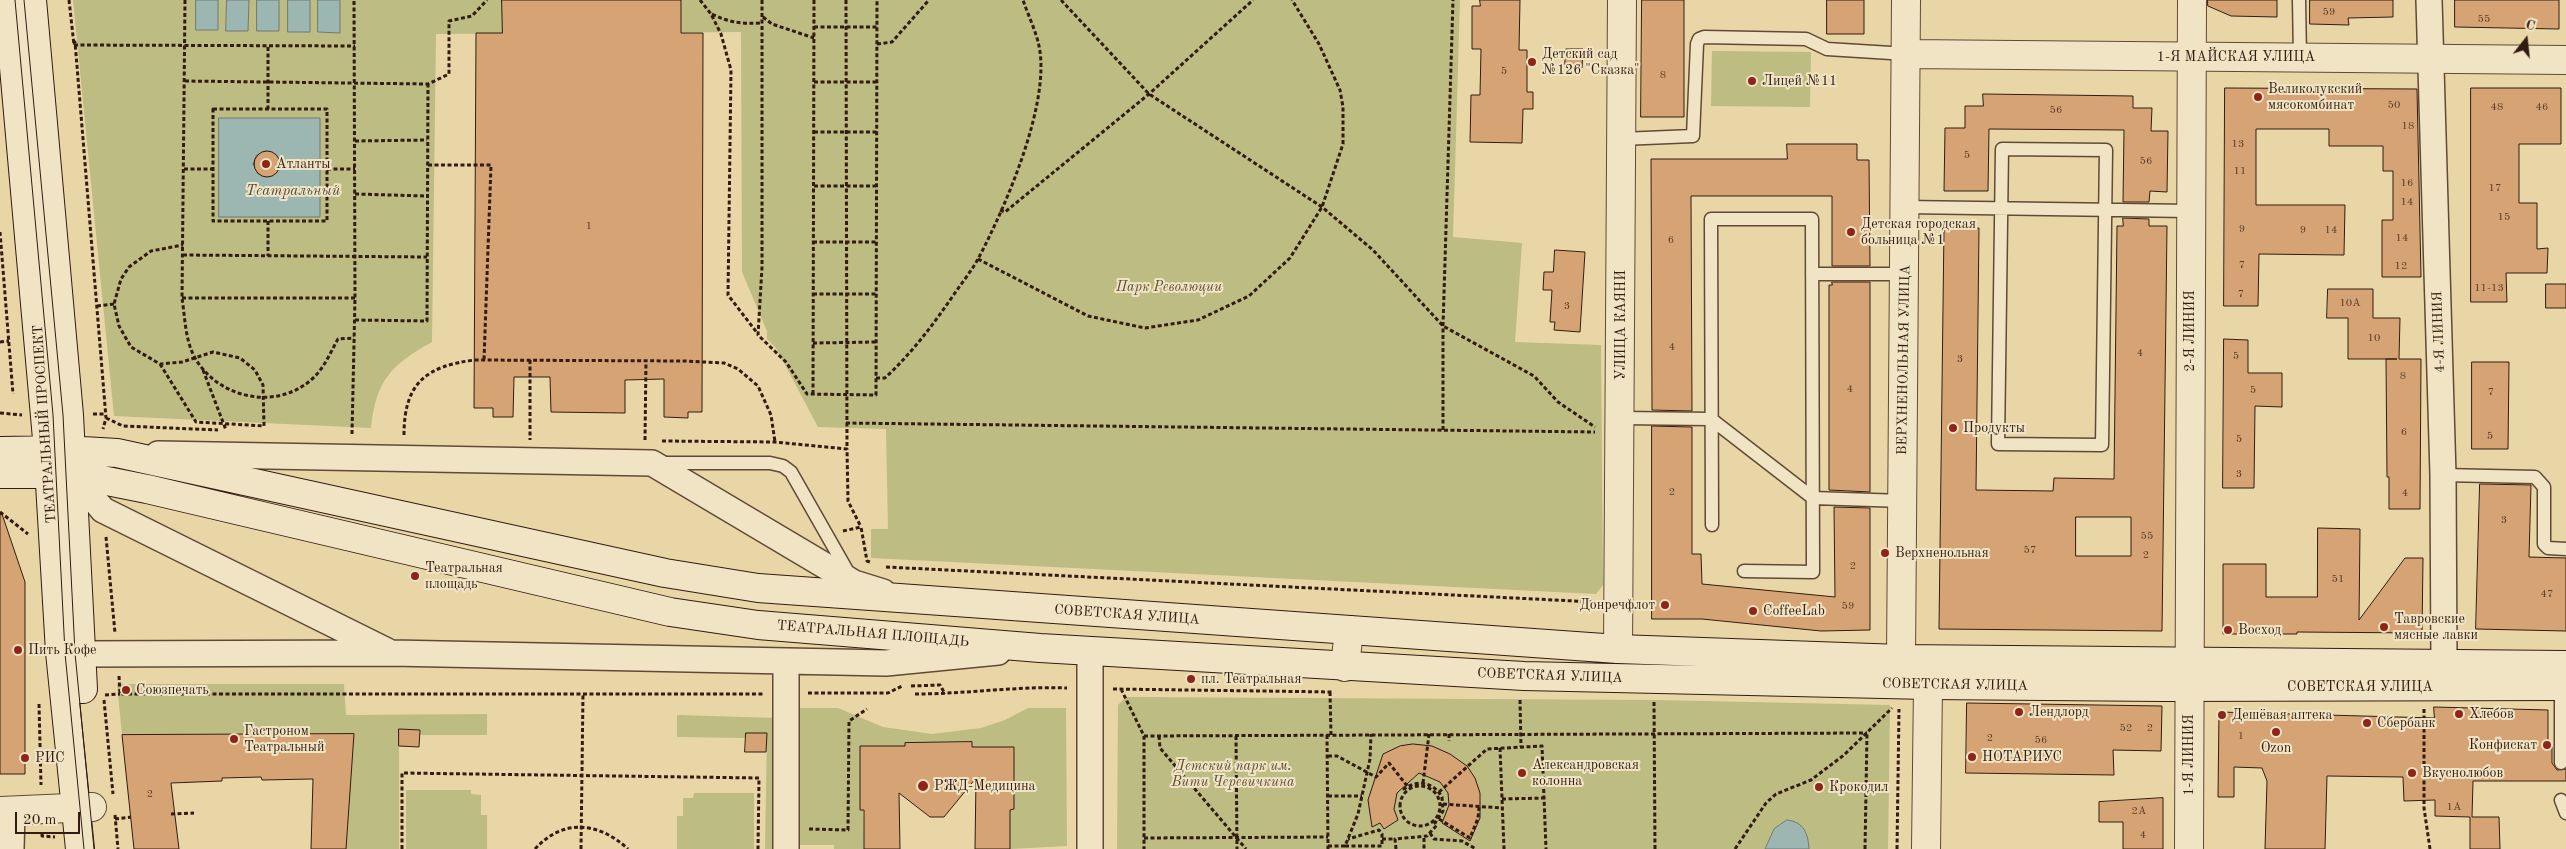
<!DOCTYPE html>
<html>
<head>
<meta charset="utf-8">
<style>
	body { margin:0 }
	#map { position:relative; width:2566px; height:849px; overflow:hidden; background:#e9d6a6; font-family:"Old Standard TT",serif }
	canvas { display:block }
	.north { position:absolute; left:2501px; top:15px; width:50px; height:50px; -webkit-text-stroke:4px #f1e4c5; paint-order:stroke; rotate:16deg; font-size:14px; font-weight:700; line-height:20px; text-align:center; color:#321c11 }
	.north::after { content:''; display:block; margin:auto; width:18px; height:22px; background:#321c11; clip-path:polygon(50% 0,100% 100%,50% 72%,0 100%) }
	.scale { position:absolute; left:15px; top:812px; width:65px; height:22px; box-sizing:border-box; border:2px solid #321c11; border-top:0; padding-left:6px; font-size:15px; line-height:18px; white-space:nowrap; color:#321c11; -webkit-text-stroke:4px #f1e4c5; paint-order:stroke }
</style>
</head>
<body>
<div id="map">
<canvas width="2566" height="849"></canvas>
<div class="north">С</div>
<div class="scale">20 m</div>
</div>
<script>
const g = document.querySelector('canvas').getContext('2d');
g.lineJoin = 'round';
function fill(path, color) { g.fillStyle = color; g.fill(path, 'evenodd'); }
function stroke(path, color, width, dash) { g.strokeStyle = color; g.lineWidth = width; g.lineCap = dash ? 'butt' : 'round'; g.setLineDash(dash || []); g.stroke(path); }
function label(font, color, halo, rows, align = 'center') {
  g.font = font + ' "Old Standard TT",serif'; g.lineWidth = 4; g.setLineDash([]); g.textBaseline = 'middle'; g.strokeStyle = halo; g.fillStyle = color; for (const [text, x, y, turn = 0] of rows) {
    g.save(); g.translate(x, y); g.rotate((+turn || 0) * Math.PI / 180); g.textAlign = isNaN(turn) ? turn : align; if (halo) g.strokeText(text, 0, 0); g.fillText(text, 0, 0); g.restore();
  }
}
fill(new Path2D(`
	M73,0H1460L1453,237L1522,243L1515,342L1601,345L1603,585L1596,594L871,558V529H888L886,429L818,427L776,348L767,339V331L742,272L741,32L436,34L432,342C391,365 376,380 371,428L114,416Z
	M1712,51L1811,52L1810,107L1711,106Z
	M117,684H344L346,715L487,714V735H420V730L399,729V849H346L353,734L122,735Z
	M1126,697L1656,700L1890,705L1888,849H1117L1118,705Z
	M800,708H838L883,727L932,734L981,728L1005,720L1028,708H1066L1067,846L1010,849V810L1014,809V747H972L971,742L905,743V746H860V809L863,810L864,849H834V845H800Z
	M677,715L778,718L777,849H765L767,733H746V738L677,737Z
	M406,790H471V794L481,795V815H487V849H406Z
	M694,793H754V849H677V816H683V798H693Z`), '#bcbc83');
const water = new Path2D(`
	M196,0H218V30H196Z
	M227,0H249L248,31H226Z
	M257,0H279V31H257Z
	M288,0H310V32H288Z
	M318,0H340V33L318,32Z
	M219,118H320V217H219ZM266,151L275,154L280,162L277,172L267,177L258,174L253,164L256,156Z
	M1787,820C1804,822 1808,833 1809,849H1765L1774,829Z`);
fill(water, '#9cb7b2');
stroke(water, '#727972', 1);
const building = new Path2D(`
	M502,0H681V33H703L702,412H688V418L664,417V379L625,380V413L551,412L550,377H514L513,417H493V408H474L476,33H502Z
	M1480,0H1520L1519,50H1527V92H1533V109H1523L1522,143L1470,142L1471,95H1480L1481,49H1472V6H1480Z
	M1642,0H1684V117H1641Z
	M1827,0H1864V34H1827Z
	M2208,0H2277V17L2231,16L2208,6Z
	M2310,0H2393V17L2348,18L2349,25L2310,24Z
	M2455,0H2559V29L2455,27Z
	M1566,49H1583L1582,68L1565,67Z
	M2225,88L2417,89L2421,277H2382V220H2393V171H2383V146H2329V129H2256V205H2345L2344,255L2259,254L2258,306H2224Z
	M2471,88H2561V144H2519V203H2537V249L2548,248L2547,273H2506L2507,302H2471Z
	M1983,94L2133,96V108H2152L2151,131H2168L2167,192L2150,191L2149,202H2123L2124,130L1989,129L1988,191H1944L1945,128H1965V106H1983Z
	M1787,144H1857V160H1869L1870,266H1832V196H1691L1692,411L1652,410L1651,159H1787Z
	M254 164a13 13 0 1 1 26 0a13 13 0 1 1-26 0Z
	M2123,218L2149,219V226H2167L2162,631L1939,629L1944,227L1979,228L1976,490L2053,491L2054,478L2114,479L2117,226H2123ZM2076,517H2131V556H2076Z
	M1555,250L1585,252L1580,332L1554,330L1555,322H1550L1552,290H1543L1544,272H1553Z
	M1832,282H1870V492L1829,490V285H1832Z
	M2546,284H2566V308H2546Z
	M2328,289H2373V318H2400L2399,359H2421L2420,509H2389V477H2387L2386,359H2397H2348V318H2327Z
	M2224,339L2248,340V373H2282V407L2255,406L2254,488H2223Z
	M2472,362H2509L2508,449H2472Z
	M1652,426L1692,427V554H1701L1702,584L1835,597L1834,507L1870,508V630L1821,631L1702,619H1652Z
	M2480,484L2531,485L2529,557L2566,558V631L2476,629Z
	M2,514L25,582V774H0V515Z
	M2318,528L2360,529L2359,620L2405,558H2423L2422,633L2297,632V634H2223V564H2266V597H2317Z
	M1967,703L2162,706L2161,751L2113,750L2114,775L1966,773Z
	M2434,707L2548,710V746H2552V763L2557,770L2566,769V781H2473L2472,817H2499L2500,849H2470V817L2435,816V800L2404,801L2403,777L2327,776L2325,849H2265L2267,781L2262,768L2234,767V797H2218L2219,712L2434,718Z
	M399,729L420,730L419,747L399,746Z
	M746,733H767L766,752H745Z
	M354,734L346,849H311L313,779L262,780L261,777L222,778V781L171,783L179,849H134L122,735Z
	M972,742V747H1014V809L1010,810V849H975L976,778L944,817H930L899,793L900,849H864V810H860V746H905V743Z
	M1413,744L1432,746L1450,754L1467,766L1475,778L1480,793V818L1470,841L1442,823L1449,805L1448,793L1440,782L1419,773L1397,793L1394,809L1398,820L1384,829L1380,823L1372,827L1368,800L1383,754L1400,746Z
	M2163,798V849H2123V822H2099V802Z`);
fill(building, '#d6a474');
stroke(building, '#321c11', 1);
const service = new Path2D(`
	M2299,0L2300,58
	M1621,139L1693,136L1697,44L1699,39L1704,37L1806,39L1827,49L1907,54
	M2002,149L2106,150L2102,445L1998,444Z
	M1905,207L2191,211
	M1812,274H1905
	M1620,418L1711,419L1813,498L1903,501
	M661,463H770L783,466L791,472L849,574
	M2443,475L2535,477L2544,487V544L2548,548L2566,549
	M1712,525L1711,219H1812L1813,572L1744,571
	M2561,763V686
	M2561,800L2566,813`);
const minor = new Path2D(`
	M2429,0L2443,475L2444,664
	M158,454L652,463L854,583L883,592
	M72,474L103,510L387,651
	M80,654L392,653L886,663L998,652
	M786,661V849
	M11,849L12,811
	M1090,849V651`);
const tertiary = new Path2D(`
	M1906,0L1901,659L1928,685L1926,849
	M1907,54L2566,60
	M1618,649L1622,0
	M1345,667L1349,630
	M0,811L92,807
	M2189,849L2192,0`);
const secondary = new Path2D(`
	M8,0L48,450L60,652L80,849
	M32,0L69,415L83,689
	M0,451L65,450L117,453L665,573L758,588L1618,649L1901,659L2566,665
	M0,474H72L147,489L670,612L758,625L1040,648L1524,676L1928,685L2164,687L2566,686`);
stroke(service, '#604a36', 15);
stroke(minor, '#604a36', 28);
stroke(tertiary, '#604a36', 30);
stroke(secondary, '#321c11', 30);
stroke(new Path2D(`
	M69,0L74,45L75,42L106,418L103,429
	M185,0L182,298C185,317 185,340 195,358C218,398 275,411 311,380C324,369 330,353 338,339L354,338
	M700,0L711,14L721,34L731,70L728,295L758,334
	M762,0V267L758,335L786,362L807,394L876,395L877,0
	M846,0L847,449
	M1061,0L1149,94L1322,207L1373,250L1443,326L1534,376L1558,402L1595,427
	M712,14C730,23 743,24 762,23
	M763,17L772,24L814,38
	M814,27H877
	M877,44L892,42L929,0
	M74,45L355,46
	M268,47V109
	M185,81L428,84L449,74V21L472,16L487,0
	M814,82H877
	M213,109H327V221H213Z
	M814,132H877
	M355,141L427,140
	M428,165H491L484,360
	M184,169H213
	M327,169H355
	M814,186H876
	M355,194L426,196
	M1000,210L1005,212L1149,94L1253,0
	M268,221V256
	M0,232L13,394
	M813,242H876
	M183,255L427,257
	M978,259L1088,316L1145,328L1198,320L1249,296L1290,258L1322,207L1343,144V107L1340,90L1319,44L1292,0
	M813,294H876
	M182,298H355
	M97,306L114,304
	M355,320L427,321L428,84
	M0,342L9,341
	M813,343L876,342
	M530,360V440
	M160,364L196,422L264,426L263,385L255,370L240,358L213,352L182,362L160,364L131,347L119,326L114,304L121,279L129,267L151,251L183,245
	M203,370L226,430
	M876,378H885C914,351 935,322 957,290C964,280 972,270 978,259C1005,208 1051,103 1039,46C1036,31 1028,15 1023,0
	M813,394L814,0
	M0,413L22,415
	M93,414H105
	M106,418L123,426L218,430
	M846,423L1595,432
	M1443,430V326L1453,0
	M352,434L355,298L354,0
	M404,435C404,383 426,366 475,360L685,361L724,363L738,369L758,386L771,415L775,442
	M645,440L646,360
	M662,441L775,442L847,449L848,501L861,527
	M0,512L28,534
	M843,531L861,527L867,561L870,562
	M106,537L115,633
	M886,567L1595,602
	M119,676L120,694H764
	M911,686L940,685L945,694
	M1113,689L1334,692
	M1121,689L1144,736V849
	M1330,692L1331,735
	M808,693H888L902,686
	M915,694C966,694 1016,686 1067,688
	M105,695L120,694
	M104,700L113,794
	M1520,700L1521,747
	M1654,702L1655,849
	M39,704L41,785
	M2424,709V808L2430,849
	M1449,734V741
	M1327,735L1328,849
	M1144,736L1867,733
	M1159,736L1160,748L1246,849
	M1236,736L1237,849
	M1500,748L1504,849
	M1328,756H1337L1376,777L1389,763L1408,787
	M1423,783L1429,734
	M1400 806a20 20 0 1 1 40 0a20 20 0 1 1-40 0Z
	M1439,792L1487,749L1542,746L1546,849
	M1328,796H1362
	M1502,799L1544,798
	M1443,804L1502,808
	M171,814L194,813
	M115,815L118,849
	M115,819L131,817
	M1439,819L1470,838L1478,818L1479,807
	M809,829L848,830L849,721L867,709
	M1430,833L1434,839L1462,841L1476,849
	M42,834V836L55,837
	M1144,838L1328,837
	M1424,838V849
	M1382,839H1395
	M1328,846H1345L1358,814L1370,759L1371,734
	M1345,846H1382V834L1379,830L1348,839
	M402,849V773L759,778L758,849
	M535,849C563,818 599,822 628,849
	M581,849L583,693
	M1396,849L1395,839L1427,836L1437,825L1435,823L1443,811L1442,797C1433,782 1418,779 1404,789L1406,792
	M1735,849L1766,803L1776,794L1811,780L1844,755L1892,708
	M1865,849L1867,733
	M1897,849L1899,709`), '#321c11', 3, [4, 2.5]);
stroke(service, '#f1e4c5', 12);
stroke(minor, '#f1e4c5', 25);
stroke(tertiary, '#f1e4c5', 28);
stroke(secondary, '#f1e4c5', 28);
stroke(new Path2D(`
	M15,0L53,415L65,653L84,849
	M24,0L63,415L75,653L94,849`), '#321c11', 1);
for (const [x, y, r, color] of [
	[1532,62,5,"#8f2418"],
	[1752,81,5,"#8f2418"],
	[2258,97,5,"#8f2418"],
	[266,164,5,"#8f2418"],
	[1851,232,5,"#8f2418"],
	[1953,428,5,"#8f2418"],
	[1885,553,5,"#8f2418"],
	[415,576,5,"#8f2418"],
	[1665,605,5,"#8f2418"],
	[1753,611,5,"#8f2418"],
	[2384,627,5,"#8f2418"],
	[2228,630,5,"#8f2418"],
	[18,650,5,"#8f2418"],
	[1191,679,5,"#8f2418"],
	[126,690,5,"#8f2418"],
	[2019,712,5,"#8f2418"],
	[2459,714,5,"#8f2418"],
	[2222,715,5,"#8f2418"],
	[2367,723,5,"#8f2418"],
	[2276,732,5,"#8f2418"],
	[234,739,5,"#8f2418"],
	[2547,745,5,"#8f2418"],
	[1972,757,5,"#8f2418"],
	[25,758,5,"#8f2418"],
	[1522,773,5,"#8f2418"],
	[2412,773,5,"#8f2418"],
	[923,786,6,"#8f2418"],
	[1819,787,5,"#8f2418"]
]) { const dot = new Path2D(); dot.arc(x, y, r, 0, 2 * Math.PI); g.fillStyle = color; g.fill(dot); stroke(dot, '#f1e4c5', 2); }
label('11px', '#5b3e2a', null, [
	["59",2329,12],
	["55",2484,19],
	["5",1504,71],
	["8",1663,75],
	["50",2394,105],
	["48",2497,107],
	["46",2542,107],
	["56",2056,110],
	["18",2408,126],
	["13",2238,144],
	["5",1967,155],
	["56",2146,161],
	["11",2240,171],
	["16",2407,183],
	["17",2495,188],
	["14",2407,202],
	["15",2504,217],
	["1",589,226],
	["9",2242,229],
	["9",2303,230],
	["14",2331,230],
	["14",2402,238],
	["6",1671,240],
	["7",2242,265],
	["12",2401,266],
	["11-13",2489,288],
	["7",2241,294],
	["10А",2350,303],
	["3",1567,306],
	["10",2374,338],
	["4",1672,347],
	["4",2140,353],
	["5",2236,356],
	["3",1960,359],
	["8",2403,376],
	["4",1850,389],
	["5",2253,390],
	["7",2491,392],
	["6",2404,432],
	["5",2490,436],
	["5",2239,439],
	["3",2239,474],
	["2",1672,492],
	["4",2405,493],
	["3",2504,520],
	["55",2147,536],
	["57",2030,550],
	["2",2146,555],
	["2",1853,566],
	["51",2338,579],
	["47",2547,594],
	["59",1848,606],
	["52",2126,728],
	["2",2150,728],
	["1",2241,736],
	["2",1990,738],
	["56",2041,740],
	["2",150,794],
	["1А",2454,807],
	["2А",2139,811],
	["4",2143,835]
]);
label('14px', '#321c11', '#f1e4c5', [
	["Детский сад",1542,54],
	["№126 \"Сказка\"",1542,70],
	["Лицей №11",1762,81],
	["Великолукский",2268,89],
	["мясокомбинат",2268,105],
	["Атланты",276,164],
	["Детская городская",1861,224],
	["больница №1",1861,240],
	["Продукты",1963,428],
	["Верхненольная",1895,553],
	["Театральная",425,568],
	["площадь",425,584],
	["Донречфлот",1655,605,"right"],
	["CoffeeLab",1763,611],
	["Тавровские",2394,619],
	["мясные лавки",2394,635],
	["Восход",2238,630],
	["Пить Кофе",28,650],
	["пл. Театральная",1201,679],
	["Союзпечать",136,690],
	["Лендлорд",2029,712],
	["Хлебов",2469,714],
	["Дешёвая аптека",2232,715],
	["Сбербанк",2377,723],
	["Гастроном",244,731],
	["Театральный",244,747],
	["Конфискат",2537,745,"right"],
	["Ozon",2276,748,"center"],
	["НОТАРИУС",1982,757],
	["РИС",35,758],
	["Александровская",1532,765],
	["колонна",1532,781],
	["Вкуснолюбов",2422,773],
	["РЖД-Медицина",934,786],
	["Крокодил",1829,787]
], 'left');
label('14px', '#321c11', '#f1e4c5', [
	["1-Я МАЙСКАЯ УЛИЦА",2236,57],
	["УЛИЦА КАЯНИ",1621,325,-90],
	["2-Я ЛИНИЯ",2190,331,-90],
	["4-Я ЛИНИЯ",2439,332,-92],
	["ВЕРХНЕНОЛЬНАЯ УЛИЦА",1904,360,-89],
	["ТЕАТРАЛЬНЫЙ ПРОСПЕКТ",45,424,-94],
	["СОВЕТСКАЯ УЛИЦА",1127,615,4],
	["ТЕАТРАЛЬНАЯ ПЛОЩАДЬ",873,634,5],
	["СОВЕТСКАЯ УЛИЦА",1550,676,2],
	["СОВЕТСКАЯ УЛИЦА",1955,685,1],
	["СОВЕТСКАЯ УЛИЦА",2360,687],
	["1-Я ЛИНИЯ",2189,755,-90]
]);
label('italic 14px', '#5b4c33', '#f1e4c5', [
	["Парк Революции",1169,287],
	["Детский парк им.",1233,766],
	["Вити Черевичкина",1233,782]
]);
label('italic 15px', '#524a41', '#f1e4c5', [
	["Театральный",293,191]
]);
</script>
</body>
</html>
